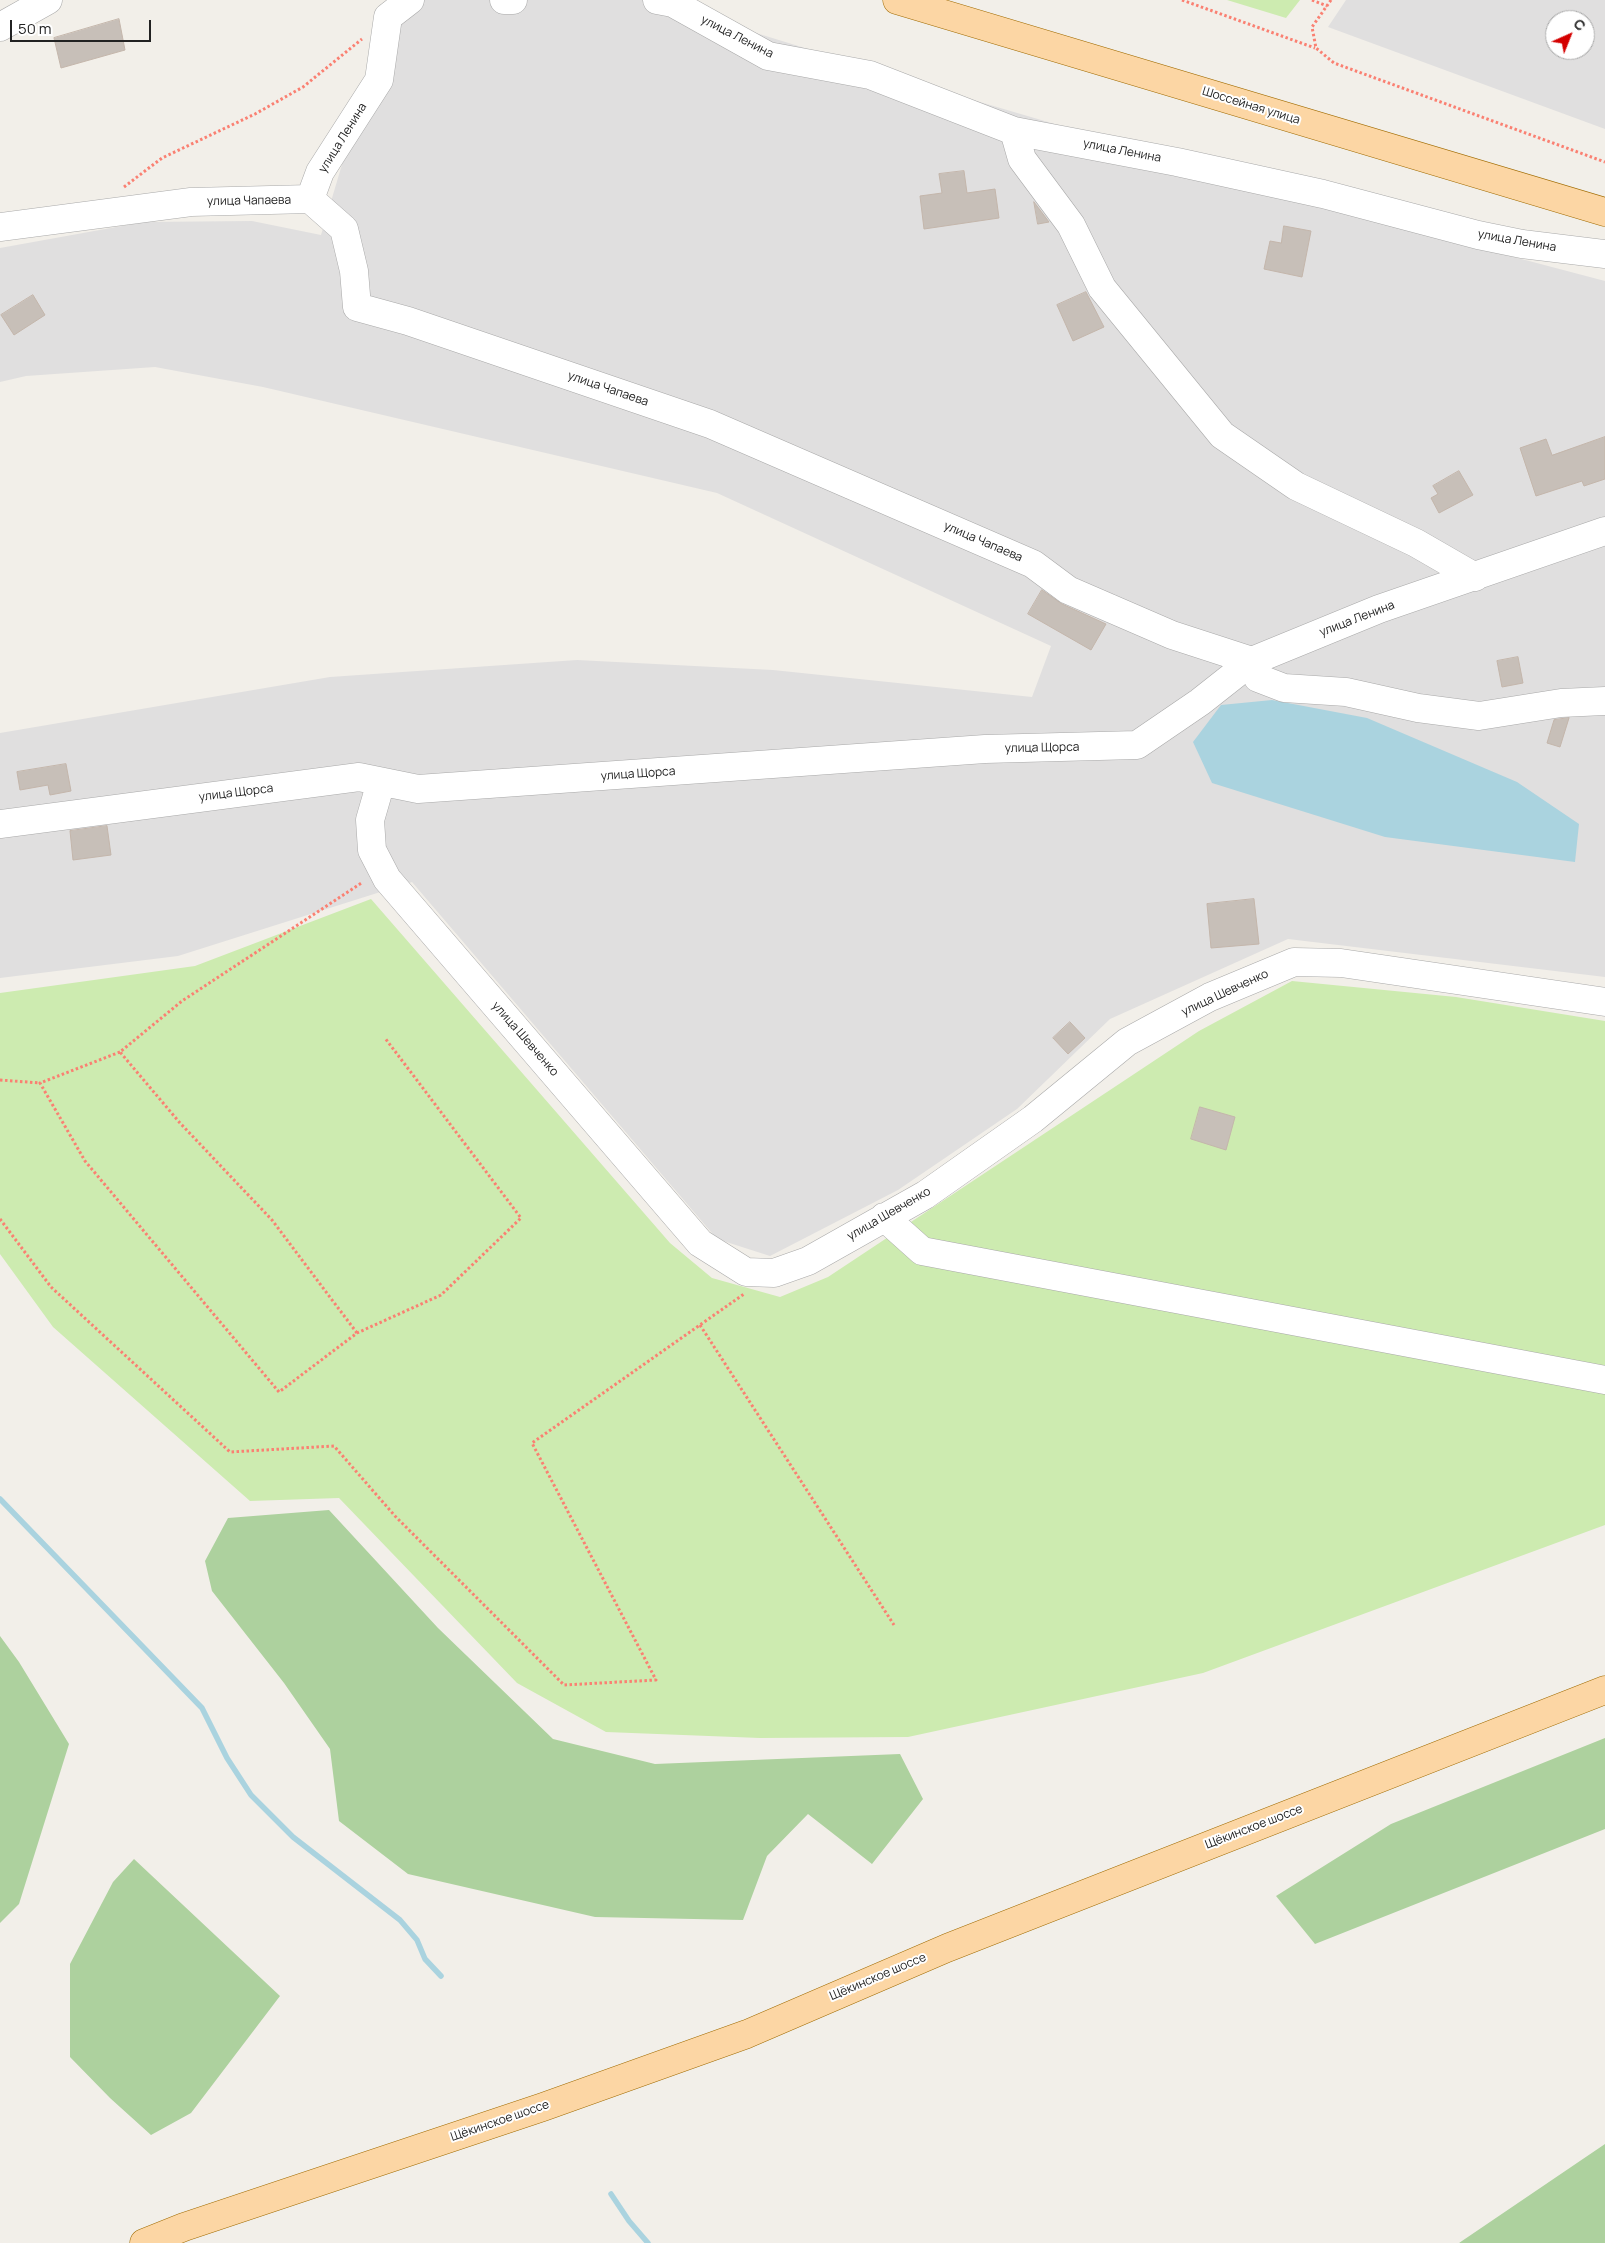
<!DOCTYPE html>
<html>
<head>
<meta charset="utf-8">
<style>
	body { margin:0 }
	#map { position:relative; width:1605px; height:2243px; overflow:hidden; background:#f2efe9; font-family:Manrope,sans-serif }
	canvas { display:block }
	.north { position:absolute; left:1545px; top:10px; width:50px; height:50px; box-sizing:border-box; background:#fff; border:1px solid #a7a7a7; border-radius:50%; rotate:44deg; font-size:14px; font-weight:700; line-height:20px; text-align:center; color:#222 }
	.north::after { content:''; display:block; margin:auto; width:18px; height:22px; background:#d40000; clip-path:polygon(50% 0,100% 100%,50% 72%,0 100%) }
	.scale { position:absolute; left:10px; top:20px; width:141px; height:22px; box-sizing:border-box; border:2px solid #222; border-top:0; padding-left:6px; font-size:15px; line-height:18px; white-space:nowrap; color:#222; -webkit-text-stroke:4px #fff; paint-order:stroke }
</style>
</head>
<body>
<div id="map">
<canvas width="1605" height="2243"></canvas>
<div class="north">С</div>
<div class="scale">50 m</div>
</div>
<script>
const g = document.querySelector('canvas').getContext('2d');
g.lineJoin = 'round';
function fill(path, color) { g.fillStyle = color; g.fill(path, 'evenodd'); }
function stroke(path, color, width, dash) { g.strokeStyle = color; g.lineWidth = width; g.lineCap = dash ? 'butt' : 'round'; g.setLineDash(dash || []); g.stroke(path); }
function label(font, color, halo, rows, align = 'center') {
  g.font = font + ' Manrope,sans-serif'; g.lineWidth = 4; g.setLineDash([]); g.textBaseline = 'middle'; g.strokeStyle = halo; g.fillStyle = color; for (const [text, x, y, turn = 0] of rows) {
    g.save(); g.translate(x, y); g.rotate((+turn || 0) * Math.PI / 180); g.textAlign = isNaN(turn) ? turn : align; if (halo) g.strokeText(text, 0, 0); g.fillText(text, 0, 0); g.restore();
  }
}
fill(new Path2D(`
	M391,0H649L980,102L1438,237L1605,281V977L1288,939L1110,1019L1017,1109L898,1190L770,1256L717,1239L412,882L178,956L0,978V733L330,677L577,660L773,670L1032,697L1051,646L717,493L263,387L155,367L26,376L0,382V248L144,222L252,221L321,235Z
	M1346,0H1605V129L1328,27ZM1555,20H1585V50H1555Z`), '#e0dfdf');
fill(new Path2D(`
	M1227,0H1300L1286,18Z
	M371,899L670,1243L712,1278L780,1297L828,1277L1199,1031L1292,981L1456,997L1605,1021V1525L1203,1673L908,1737L760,1738L606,1732L517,1683L339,1498L250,1501L53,1327L0,1254V993L195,966Z`), '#cdebb0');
fill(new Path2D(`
	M329,1510L438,1628L553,1739L655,1764L900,1754L923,1799L872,1864L808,1814L767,1856L743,1920L595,1917L408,1874L339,1821L330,1749L284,1683L212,1591L205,1561L228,1518Z
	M0,1636L19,1662L69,1744L19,1904L0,1923Z
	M1605,1738V1829L1315,1944L1276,1896L1391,1824Z
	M134,1859L280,1996L191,2113L151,2135L110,2098L70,2057V1964L113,1882Z
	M1605,2144V2243H1459Z`), '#add19e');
fill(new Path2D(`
	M1272,700L1367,718L1517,782L1579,824L1575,862L1385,837L1212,783L1193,742L1221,705Z`), '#aad3df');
stroke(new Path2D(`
	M0,1499L202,1708L227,1758L251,1795L293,1837L400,1920L417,1940L425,1959L441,1976
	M611,2194L629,2221L648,2243`), '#aad3df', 5.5);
const building = new Path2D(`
	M119,19L125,50L61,68L54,38Z
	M964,171L967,193L995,189L999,218L924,229L920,196L942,193L939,174Z
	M1034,202L1049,222L1038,224Z
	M1284,226L1311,231L1302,277L1264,269L1270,241L1281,243Z
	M1086,292L1104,327L1073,341L1057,305Z
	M33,295L45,315L14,335L1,315Z
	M1605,437V479L1584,486L1582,481L1536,496L1520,448L1546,439L1552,455Z
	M1459,471L1473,495L1439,513L1431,498L1438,494L1433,486Z
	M1042,590L1062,604L1106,624L1091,650L1028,614Z
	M1518,657L1523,683L1502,687L1497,661Z
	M1569,718L1560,747L1547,743L1554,720Z
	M66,764L71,791L50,795L48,785L20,790L17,772Z
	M107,826L111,855L73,860L70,831Z
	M1254,899L1259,944L1211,948L1207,904Z
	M1070,1022L1085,1038L1068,1054L1053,1038Z
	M1200,1107L1235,1117L1226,1150L1191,1139Z`);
fill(building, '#c7bfb8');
stroke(building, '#c4b6ab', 1);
const minor = new Path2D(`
	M504,0H513
	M657,0L673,3L768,56L870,75L1014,131L1177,162L1323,194L1478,235L1522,244L1605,254
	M0,27L48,0
	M1014,131L1022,159L1071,225L1102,288L1222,435L1296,486L1416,543L1475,577
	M310,199L320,172L379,80L388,17L410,0
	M0,227L191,202L310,199L344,229L354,271L357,307L408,321L710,424L1033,564L1068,590L1172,635L1252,661
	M1252,661L1258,678L1284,688L1346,692L1418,708L1479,716L1561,703L1605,701
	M381,782L370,820L372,850L387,879L700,1243L746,1272L774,1273L808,1261L925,1195L1033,1119L1127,1042L1210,997L1294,962L1341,963L1605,1002
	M0,824L359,777L418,789L985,749L1137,745L1200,702L1252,661L1379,609L1605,531
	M884,1217L922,1251L1605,1380`);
const major = new Path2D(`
	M897,0L1605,212
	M144,2243L184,2227L543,2107L747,2034L947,1948L1605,1690`);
stroke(minor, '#a9a9a9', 29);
stroke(major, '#a06b00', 29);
stroke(new Path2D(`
	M1182,0L1315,48
	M1312,0L1327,6
	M1331,0L1312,27L1316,48L1334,63L1605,162
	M124,187L162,158L255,114L303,87L362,39
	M120,1052L40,1083L85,1161L279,1392L357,1333L441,1295L521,1218L385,1038
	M0,1080L40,1083
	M0,1219L51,1287L230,1452L334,1446L395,1516L564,1685L656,1680L532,1443L744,1294
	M700,1325L894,1625
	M357,1333L272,1220L180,1123L120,1052L182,1001L363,882`), '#fa8072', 3, [2.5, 2.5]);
stroke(minor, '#fff', 28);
stroke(major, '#fcd6a4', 28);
label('12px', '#222', '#fff', [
	["улица Ленина",737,37,27],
	["Шоссейная улица",1251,106,17],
	["улица Ленина",343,138,-58],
	["улица Ленина",1122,151,11],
	["улица Чапаева",249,201,-1],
	["улица Ленина",1517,241,10],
	["улица Чапаева",608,389,19],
	["улица Чапаева",983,542,23],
	["улица Ленина",1357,619,-21],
	["улица Щорса",1042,748,-1],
	["улица Щорса",638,774,-4],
	["улица Щорса",236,793,-7],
	["улица Шевченко",1225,993,-25],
	["улица Шевченко",525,1039,49],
	["улица Шевченко",889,1214,-30],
	["Щёкинское шоссе",1254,1827,-21],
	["Щёкинское шоссе",878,1977,-23],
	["Щёкинское шоссе",500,2121,-19]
]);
</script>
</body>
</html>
